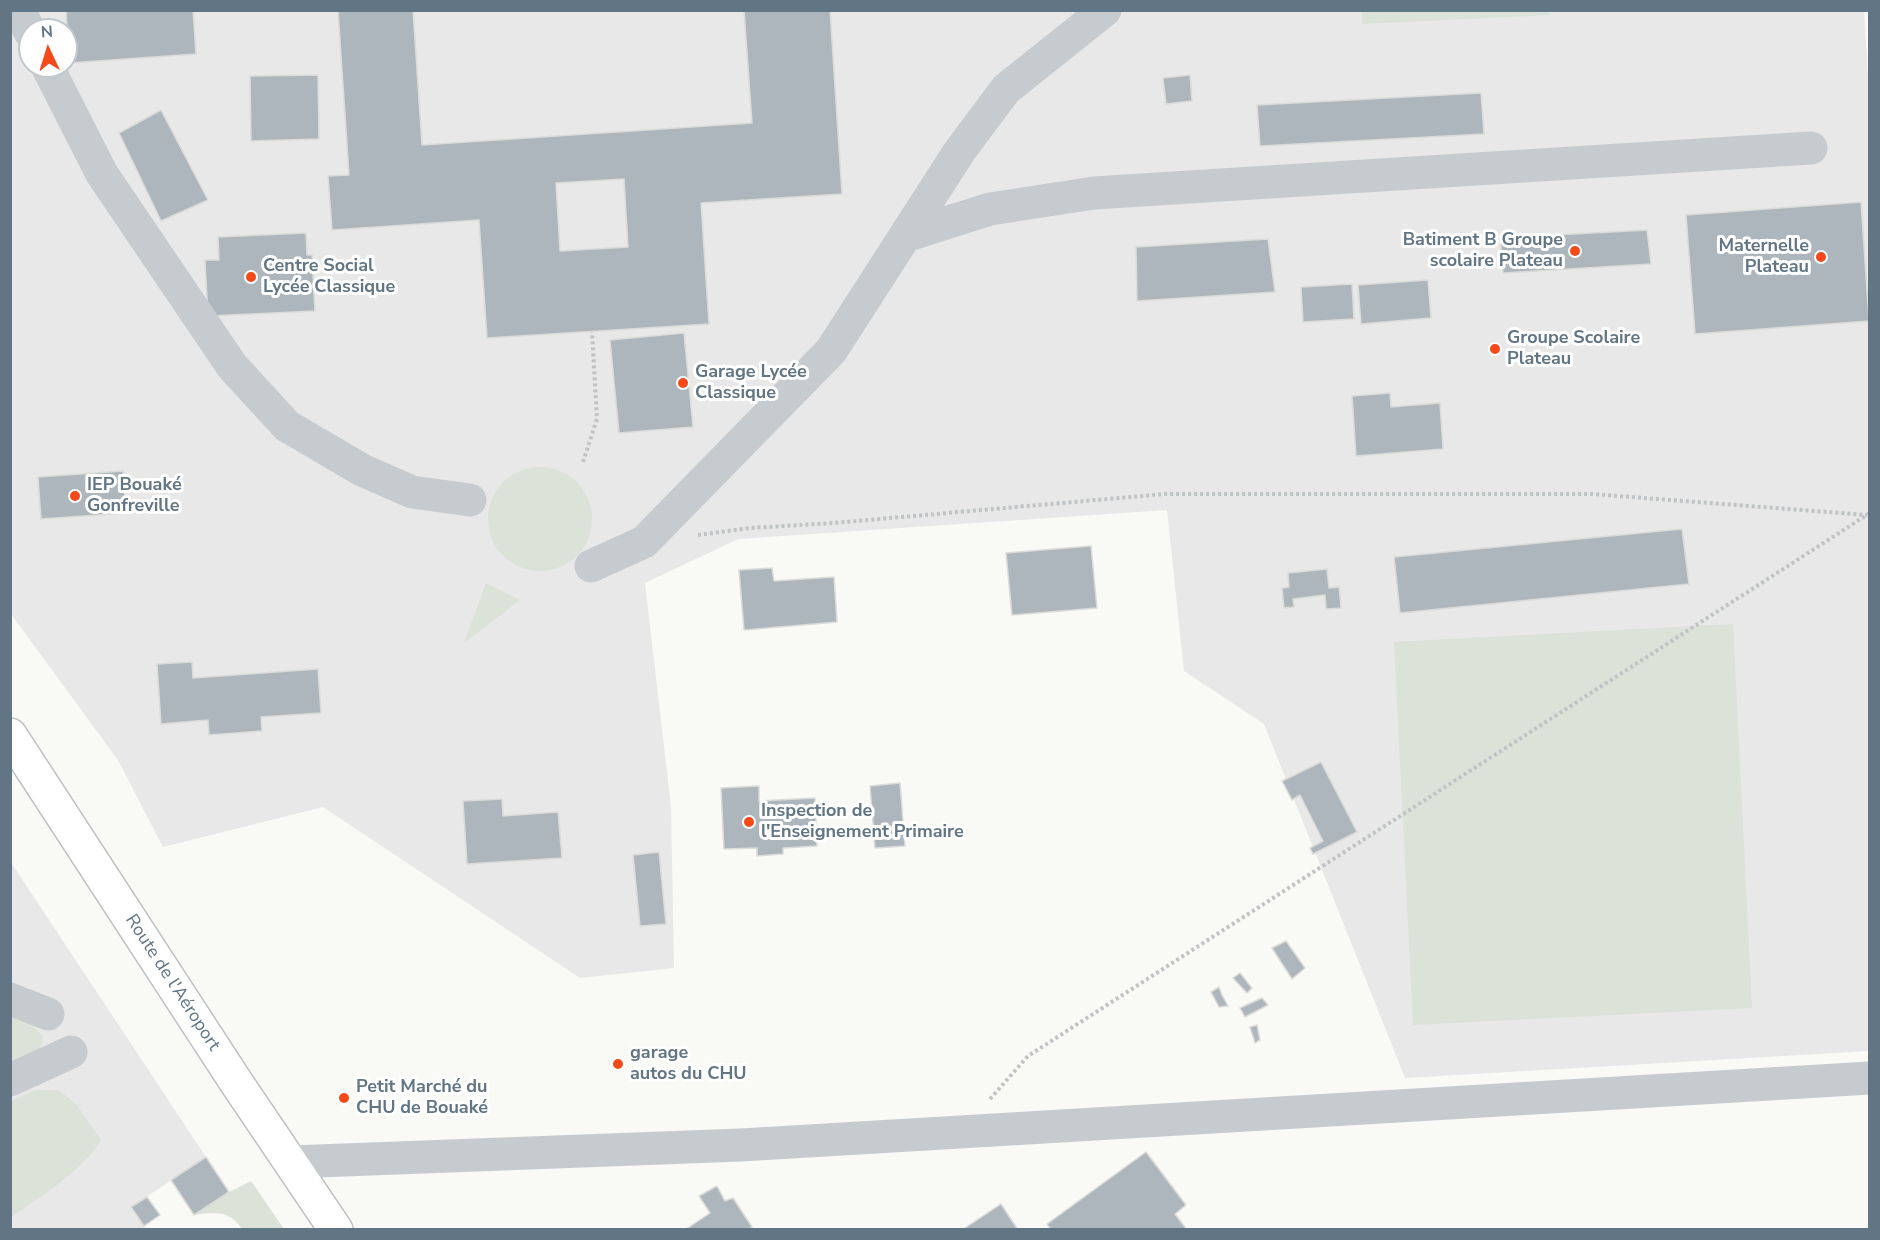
<!DOCTYPE html>
<html>
<head>
<meta charset="utf-8">
<style>
	body { margin:0 }
	#map { position:relative; width:1880px; height:1240px; overflow:hidden; background:#f9f9f6; font-family:"Nunito Sans",sans-serif }
	canvas { display:block }
	.frame { position:absolute; inset:0; border:12px solid #617584; pointer-events:none }
	.north { position:absolute; left:18px; top:18px; width:60px; height:60px; box-sizing:border-box; background:#fff; border:2px solid #c0c8ce; border-radius:50%; rotate:356deg; font-size:16px; font-weight:700; line-height:24px; text-align:center; color:#617584 }
	.north::after { content:''; display:block; margin:auto; width:21px; height:27px; background:#f5491a; clip-path:polygon(50% 0,100% 100%,50% 72%,0 100%) }
</style>
</head>
<body>
<div id="map">
<canvas width="1880" height="1240"></canvas>
<div class="frame"></div>
<div class="north">N</div>
</div>
<script>
const g = document.querySelector('canvas').getContext('2d');
g.lineJoin = 'round';
function fill(path, color) { g.fillStyle = color; g.fill(path, 'evenodd'); }
function stroke(path, color, width, dash) { g.strokeStyle = color; g.lineWidth = width; g.lineCap = dash ? 'butt' : 'round'; g.setLineDash(dash || []); g.stroke(path); }
function label(font, color, halo, rows, align = 'center') {
  g.font = font + ' "Nunito Sans",sans-serif'; g.lineWidth = 6; g.setLineDash([]); g.textBaseline = 'middle'; g.strokeStyle = halo; g.fillStyle = color; for (const [text, x, y, turn = 0] of rows) {
    g.save(); g.translate(x, y); g.rotate((+turn || 0) * Math.PI / 180); g.textAlign = isNaN(turn) ? turn : align; if (halo) g.strokeText(text, 0, 0); g.fillText(text, 0, 0); g.restore();
  }
}
fill(new Path2D(`
	M10,11H1864L1870,110L1869,1051L1405,1078L1264,724L1184,671L1167,510L738,539L645,583L671,807L674,968L580,978L323,807L163,847L118,760L11,614ZM30,30H66V66H30Z
	M10,861L206,1157L131,1207L146,1229H11Z`), '#e7e8e7');
fill(new Path2D(`
	M1549,10L1550,15L1362,24V11Z
	M488 519a52 52 0 1 1 104 0a52 52 0 1 1-104 0Z
	M486,583L520,600L464,643Z
	M1733,624L1752,1008L1413,1025L1394,642Z
	M10,1009L17,1011L43,1036C42,1056 27,1057 10,1064Z
	M35,1090H58L75,1103L101,1140C84,1169 39,1198 11,1217V1101Z
	M251,1181L284,1229H242C230,1210 214,1212 194,1215L229,1192Z`), '#dbe2d7');
const building = new Path2D(`
	M66,10H193L196,54L69,63Z
	M338,10H413L422,145L752,123L744,10H830L842,194L701,203L709,324L487,338L479,220L332,230L328,176L349,175ZM624,179L628,247L560,251L556,183Z
	M318,75L319,139L251,141L250,76Z
	M1190,75L1192,101L1166,104L1163,78Z
	M1481,93L1484,134L1260,146L1257,105Z
	M161,110L208,200L161,221L119,133Z
	M1861,202L1869,321L1695,334L1686,215Z
	M1647,230L1651,264L1503,273L1500,238Z
	M306,233L307,255H312L315,311L208,316L205,260H219L218,237Z
	M1268,239L1275,292L1137,301L1136,247Z
	M1428,280L1431,318L1361,324L1358,285Z
	M1352,284L1354,319L1303,322L1301,287Z
	M684,333L693,427L619,433L610,340Z
	M1390,393L1391,407L1440,403L1443,449L1356,456L1352,396Z
	M123,471L126,513L41,519L38,477Z
	M1682,529L1689,584L1400,613L1394,557Z
	M1091,546L1097,608L1012,615L1006,553Z
	M772,568L774,581L834,577L837,622L744,630L739,570Z
	M1327,569L1329,588L1339,587L1341,608L1326,609L1325,595L1293,599L1294,607L1284,608L1282,588L1289,587L1288,573Z
	M192,662L193,678L318,669L321,713L261,717L262,731L209,735L208,720L161,724L157,664Z
	M1321,762L1357,832L1313,854L1310,848L1323,841L1300,795L1292,800L1282,781Z
	M900,783L905,846L875,848L870,786Z
	M759,786V801L815,798L817,846L783,848V854L757,856V848L724,849L721,788Z
	M502,799L503,816L558,812L562,858L467,864L463,801Z
	M659,852L666,924L640,926L633,855Z
	M1286,941L1305,968L1292,979L1272,948Z
	M1240,973L1252,988L1247,993L1233,978Z
	M1219,987L1222,995L1228,1006L1219,1007L1211,992Z
	M1262,998L1268,1005L1245,1017L1240,1008Z
	M1257,1025L1260,1040L1255,1043L1250,1027Z
	M1146,1152L1186,1205L1175,1214L1187,1230H1051L1047,1224Z
	M206,1157L229,1192L194,1215L171,1180Z
	M717,1186L725,1201L733,1198L752,1227L748,1230H685L710,1213L699,1196Z
	M147,1197L160,1215L144,1226L131,1207Z
	M1001,1204L1018,1230H962Z`);
fill(building, '#acb6bc');
stroke(building, '#dbdbd8', 1.5);
const major = new Path2D(`
	M10,735L236,1082L336,1230`);
stroke(major, '#bcc0c4', 36);
stroke(new Path2D(`
	M583,462L597,419L592,332
	M698,535L750,528L833,523L1165,494H1592L1867,515
	M990,1099L1028,1056L1870,513`), '#c0c3c5', 4, [3, 3]);
stroke(new Path2D(`
	M19,10L30,32
	M47,66L102,174L232,366L287,426L362,470L412,492L470,500
	M905,236L990,209L1094,193L1811,148
	M591,566L644,542L831,351L959,152L1006,89L1105,10
	M10,999L48,1014
	M10,1080L71,1052
	M291,1162L741,1145L1870,1078`), '#c6cbcf', 33);
stroke(major, '#fff', 33);
for (const [x, y, r, color] of [
	[1575,251,6,"#f5491a"],
	[1821,257,6,"#f5491a"],
	[251,277,6,"#f5491a"],
	[1495,349,6,"#f5491a"],
	[683,383,6,"#f5491a"],
	[75,496,6,"#f5491a"],
	[749,822,6,"#f5491a"],
	[618,1064,6,"#f5491a"],
	[344,1098,6,"#f5491a"]
]) { const dot = new Path2D(); dot.arc(x, y, r, 0, 2 * Math.PI); g.fillStyle = color; g.fill(dot); stroke(dot, '#fff', 2); }
label('bold 18px', '#617584', '#fff', [
	["Batiment B Groupe",1563,241,"right"],
	["scolaire Plateau",1563,262,"right"],
	["Maternelle",1809,247,"right"],
	["Plateau",1809,268,"right"],
	["Centre Social",263,267],
	["Lycée Classique",263,288],
	["Groupe Scolaire",1507,339],
	["Plateau",1507,360],
	["Garage Lycée",695,373],
	["Classique",695,394],
	["IEP Bouaké",87,486],
	["Gonfreville",87,507],
	["Inspection de",761,812],
	["l'Enseignement Primaire",761,833],
	["garage",630,1054],
	["autos du CHU",630,1075],
	["Petit Marché du",356,1088],
	["CHU de Bouaké",356,1109]
], 'left');
label('18px', '#617584', '#fff', [
	["Route de l'Aéroport",172,983,57]
]);
</script>
</body>
</html>
